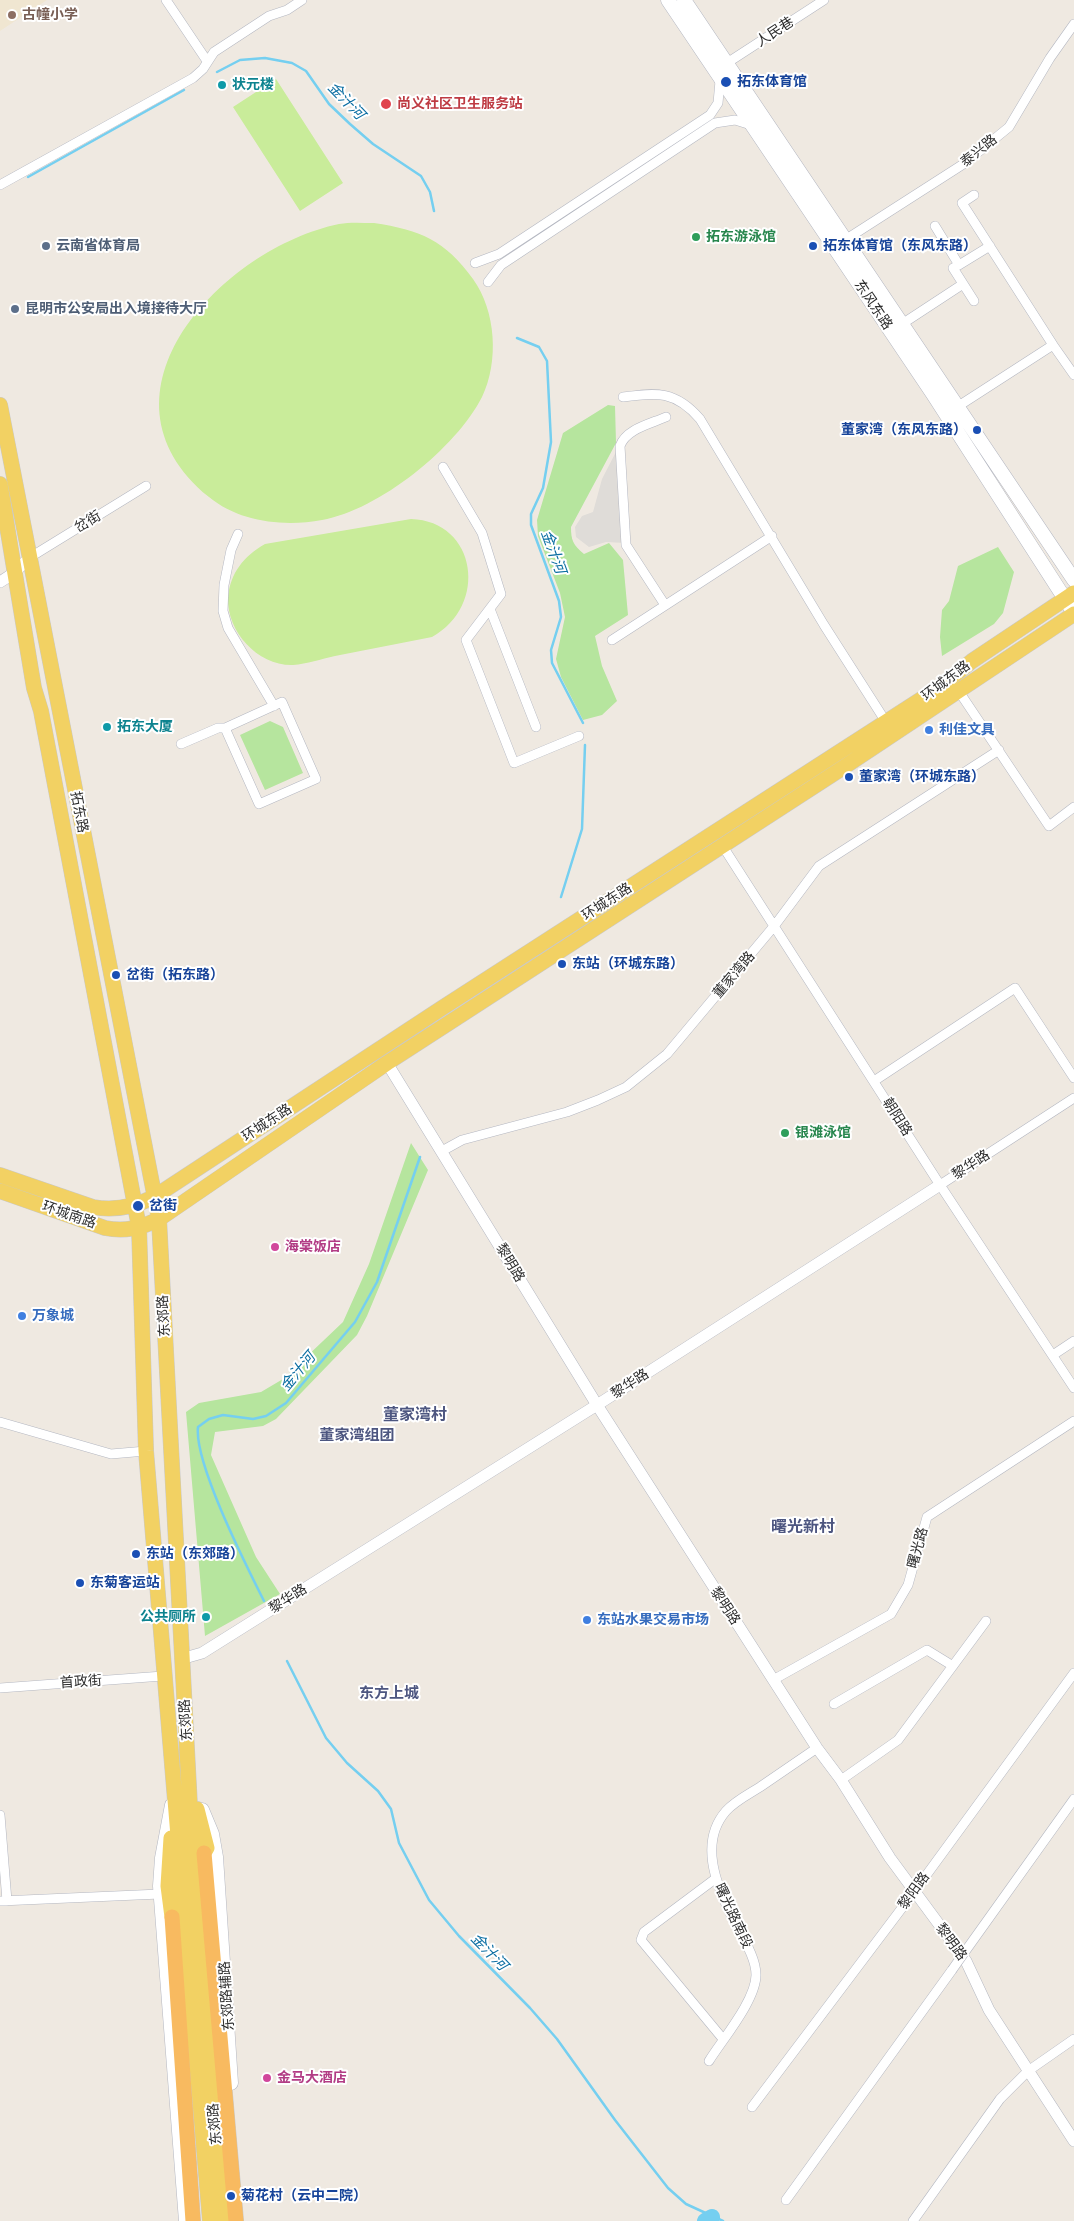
<!DOCTYPE html>
<html>
<head>
<meta charset="utf-8">
<style>
	body { margin:0 }
	canvas { display:block; background:#efe9e1 }
</style>
</head>
<body>
<canvas width="1074" height="2221"></canvas>
<script>
const g = document.querySelector('canvas').getContext('2d');
g.lineJoin = 'round';
function fill(path, color) { g.fillStyle = color; g.fill(path, 'evenodd'); }
function stroke(path, color, width, dash) { g.strokeStyle = color; g.lineWidth = width; g.lineCap = dash ? 'butt' : 'round'; g.setLineDash(dash || []); g.stroke(path); }
function label(font, color, halo, rows, align = 'center') {
  g.font = font + ' Montserrat,"Noto Sans SC",sans-serif'; g.lineWidth = 4; g.setLineDash([]); g.textBaseline = 'middle'; g.strokeStyle = halo; g.fillStyle = color; for (const [text, x, y, turn = 0] of rows) {
    g.save(); g.translate(x, y); g.rotate((+turn || 0) * Math.PI / 180); g.textAlign = isNaN(turn) ? turn : align; if (halo) g.strokeText(text, 0, 0); g.fillText(text, 0, 0); g.restore();
  }
}
fill(new Path2D(`
	M0,0H47L0,31Z`), '#f0e6d1');
fill(new Path2D(`
	M608,405L615,406L616,443L571,527C571,540 573,545 584,554L609,543L623,560L628,615L595,636L602,666L617,701L602,715L583,720L561,677L556,659L565,617L560,593L538,536L537,520L563,433Z
	M998,547L1014,572L1003,613L994,624L942,656L940,637L942,610L949,601L958,566Z
	M270,721L283,727L303,773L265,790L240,735Z
	M411,1143L428,1170L367,1316L357,1335L276,1419L263,1426L215,1432L211,1455L256,1557L280,1594L205,1636L186,1412L199,1403L261,1392L283,1379L343,1322L369,1264Z`), '#b6e59e');
fill(new Path2D(`
	M276,79L343,183L300,211L233,107Z
	M374,223C420,230 445,240 473,279C496,311 499,361 482,397C456,448 379,510 322,520C284,527 239,522 209,497C83,394 223,248 339,224C350,222 362,223 374,223Z
	M411,519C477,521 489,606 432,637C400,643 367,650 335,656C321,659 307,664 293,665C258,666 227,632 228,598C230,573 244,556 265,544Z`), '#c9ec9a');
fill(new Path2D(`
	M618,448L625,543L606,542L589,547L576,537L575,527L582,516L593,512L602,479Z`), '#dfdcd8');
stroke(new Path2D(`
	M217,72L240,60L265,58L292,63L306,71L329,104L350,124L373,144L421,176L430,192L434,211
	M28,177L184,90
	M517,338L539,347L547,361L551,442L543,488L531,514V525L559,601L561,617L551,650L552,663L583,723
	M561,897L582,829L585,745
	M264,1601C246,1565 194,1463 198,1427L209,1419L223,1415L253,1419L266,1416L286,1403L355,1322L377,1282L420,1157
	M287,1661L326,1738L347,1763L378,1791L391,1809L399,1843L429,1900L459,1936L530,2008L557,2039L615,2120L668,2188L686,2204L723,2221`), '#75cff0', 2.5);
stroke(new Path2D(`
	M705,2221L712,2217`), '#75cff0', 16);
const minor = new Path2D(`
	M166,0L207,61
	M727,63L824,0
	M0,185L193,78L203,69L214,52L269,16L287,10L302,0
	M935,226L959,265L953,268L974,301
	M845,240L965,163L1009,127L1050,58L1074,24
	M475,263L499,254L710,115L718,103L720,81
	M959,265L990,246
	M488,282L501,265L715,123L735,120L751,125
	M902,324L963,284
	M1053,345L1074,375
	M623,397C657,392 676,391 700,419L824,625L886,722
	M957,407L1053,345L962,203L974,195
	M443,467L482,533L501,594L466,640L514,763L579,736
	M238,534L231,550L224,585L223,611L228,628L274,706
	M29,558L146,486
	M665,605L626,545L620,446C626,429 650,424 666,417
	M490,609L536,727
	M612,640L772,536
	M958,690L1049,826L1074,807
	M282,702L316,779L259,804L225,728Z
	M181,744L218,728H225
	M722,845L940,1185L1074,1388
	M874,1081L1015,988L1074,1078
	M442,1151L462,1140L567,1112L598,1100L626,1087L667,1054L775,925L819,866L999,750
	M940,1185L1074,1098
	M1053,1355L1074,1341
	M0,1422L111,1454L146,1451
	M773,1680L891,1614L908,1585L927,1517L1074,1421
	M0,1688L163,1676
	M834,1704L927,1650L953,1666
	M841,1780L898,1740L986,1621
	M0,1815L7,1901
	M715,1879L644,1932L641,1940L723,2039
	M0,1901L160,1894
	M964,1953L1074,1799
	M709,2061C722,2040 756,2000 756,1975C756,1955 739,1933 731,1915C716,1884 699,1842 726,1811C735,1801 749,1794 760,1787C779,1774 798,1761 817,1748
	M752,2107L914,1892L1074,1673
	M786,2200L952,1970
	M913,2221L1000,2099L1028,2071L1074,2039`);
const tertiary = new Path2D(`
	M0,582L14,573L29,558
	M387,1063L597,1405L817,1748L841,1780L890,1858L966,1961L989,2010L1074,2141
	M181,1659L202,1653L597,1405L940,1185`);
const secondary = new Path2D(`
	M668,0L933,394L1074,613
	M684,0L1074,580
	M172,1805L162,1858L160,1886L186,2221
	M202,1810L212,1834L216,1857L231,2083`);
const primary = new Path2D(`
	M0,405L159,1219L193,1864L224,2221
	M0,484L34,688L41,711L139,1227L146,1451L210,2221
	M0,1175L93,1207C114,1211 136,1206 154,1197L442,1008L937,689L972,661L1074,593
	M0,1191L105,1228C125,1232 141,1228 159,1219L387,1063L844,767L1074,614
	M197,1809L207,1848L204,1853
	M171,1838L168,1886L172,1917`);
const trunk = new Path2D(`
	M204,1853L236,2221
	M172,1917L193,2221`);
stroke(minor, '#b4b7c1', 10);
stroke(tertiary, '#b4b7c1', 12);
stroke(secondary, '#b4b7c1', 15);
stroke(primary, '#c9c9c9', 16);
stroke(trunk, '#c9c9c9', 16);
stroke(minor, '#fff', 9);
stroke(tertiary, '#fff', 11);
stroke(secondary, '#fff', 14);
stroke(primary, '#f2d163', 15);
stroke(trunk, '#f8ba60', 15);
const minorBridge = new Path2D(`
	M952,1970L964,1953`);
stroke(minorBridge, '#b4b7c1', 10, []);
stroke(minorBridge, '#fff', 9);
for (const [x, y, r, color] of [
	[12,15,5,"#8d6e63"],
	[726,82,6,"#1a4fb4"],
	[222,85,5,"#0f9aa8"],
	[386,104,6,"#e0444e"],
	[696,237,5,"#2e9e5b"],
	[46,246,5,"#5c6f8a"],
	[813,246,5,"#1a4fb4"],
	[15,309,5,"#5c6f8a"],
	[977,430,5,"#1a4fb4"],
	[107,727,5,"#0f9aa8"],
	[929,730,5,"#3f7fe0"],
	[849,777,5,"#1a4fb4"],
	[562,964,5,"#1a4fb4"],
	[116,975,5,"#1a4fb4"],
	[785,1133,5,"#2e9e5b"],
	[138,1206,6,"#1a4fb4"],
	[275,1247,5,"#d1479c"],
	[22,1316,5,"#3f7fe0"],
	[136,1554,5,"#1a4fb4"],
	[80,1583,5,"#1a4fb4"],
	[206,1617,5,"#0f9aa8"],
	[587,1620,5,"#3f7fe0"],
	[267,2078,5,"#d1479c"],
	[231,2196,5,"#1a4fb4"]
]) { const dot = new Path2D(); dot.arc(x, y, r, 0, 2 * Math.PI); g.fillStyle = color; g.fill(dot); stroke(dot, '#fff', 2); }
label('bold 14px', '#785e54', '#fff', [
	["古幢小学",22,15]
], 'left');
label('14px', '#2e2e2e', '#fff', [
	["人民巷",775,32,-33],
	["泰兴路",979,151,-39],
	["东风东路",873,305,56],
	["岔街",88,522,-31],
	["环城东路",946,681,-37],
	["拓东路",79,812,79],
	["环城东路",607,902,-33],
	["董家湾路",734,975,-50],
	["朝阳路",897,1117,58],
	["环城东路",267,1123,-33],
	["黎华路",971,1165,-33],
	["环城南路",69,1215,19],
	["黎明路",510,1263,59],
	["东郊路",164,1316,-93],
	["黎华路",630,1384,-33],
	["曙光路",918,1548,-75],
	["黎华路",288,1599,-32],
	["黎明路",725,1606,57],
	["首政街",81,1682,-4],
	["东郊路",186,1720,-94],
	["黎阳路",914,1891,-54],
	["曙光路南段",733,1916,65],
	["黎明路",951,1942,54],
	["东郊路辅路",227,1996,-94],
	["东郊路",215,2124,-95]
]);
label('bold 14px', '#164399', '#fff', [
	["拓东体育馆",737,82],
	["拓东体育馆（东风东路）",823,246],
	["董家湾（东风东路）",967,430,"right"],
	["董家湾（环城东路）",859,777],
	["东站（环城东路）",572,964],
	["岔街（拓东路）",126,975],
	["岔街",149,1206],
	["东站（东郊路）",146,1554],
	["东菊客运站",90,1583],
	["菊花村（云中二院）",241,2196]
], 'left');
label('bold 14px', '#0d838f', '#fff', [
	["状元楼",232,85],
	["拓东大厦",117,727],
	["公共厕所",196,1617,"right"]
], 'left');
label('bold 14px', '#be3a42', '#fff', [
	["尚义社区卫生服务站",397,104]
], 'left');
label('bold 14px', '#27864d', '#fff', [
	["拓东游泳馆",706,237],
	["银滩泳馆",795,1133]
], 'left');
label('bold 14px', '#4e5e75', '#fff', [
	["云南省体育局",56,246],
	["昆明市公安局出入境接待大厅",25,309]
], 'left');
label('bold 14px', '#366cbe', '#fff', [
	["利佳文具",939,730],
	["万象城",32,1316],
	["东站水果交易市场",597,1620]
], 'left');
label('bold 14px', '#b23c85', '#fff', [
	["海棠饭店",285,1247],
	["金马大酒店",277,2078]
], 'left');
label('italic 15px', '#0d6fa3', '#fff', [
	["金汁河",346,101,46],
	["金汁河",553,552,70],
	["金汁河",298,1372,-50],
	["金汁河",489,1952,46]
]);
label('bold 15px', '#4d5680', '#fff', [
	["董家湾组团",357,1436],
	["东方上城",389,1694]
]);
label('bold 16px', '#4d5680', '#fff', [
	["董家湾村",415,1415],
	["曙光新村",803,1527]
]);
</script>
</body>
</html>
